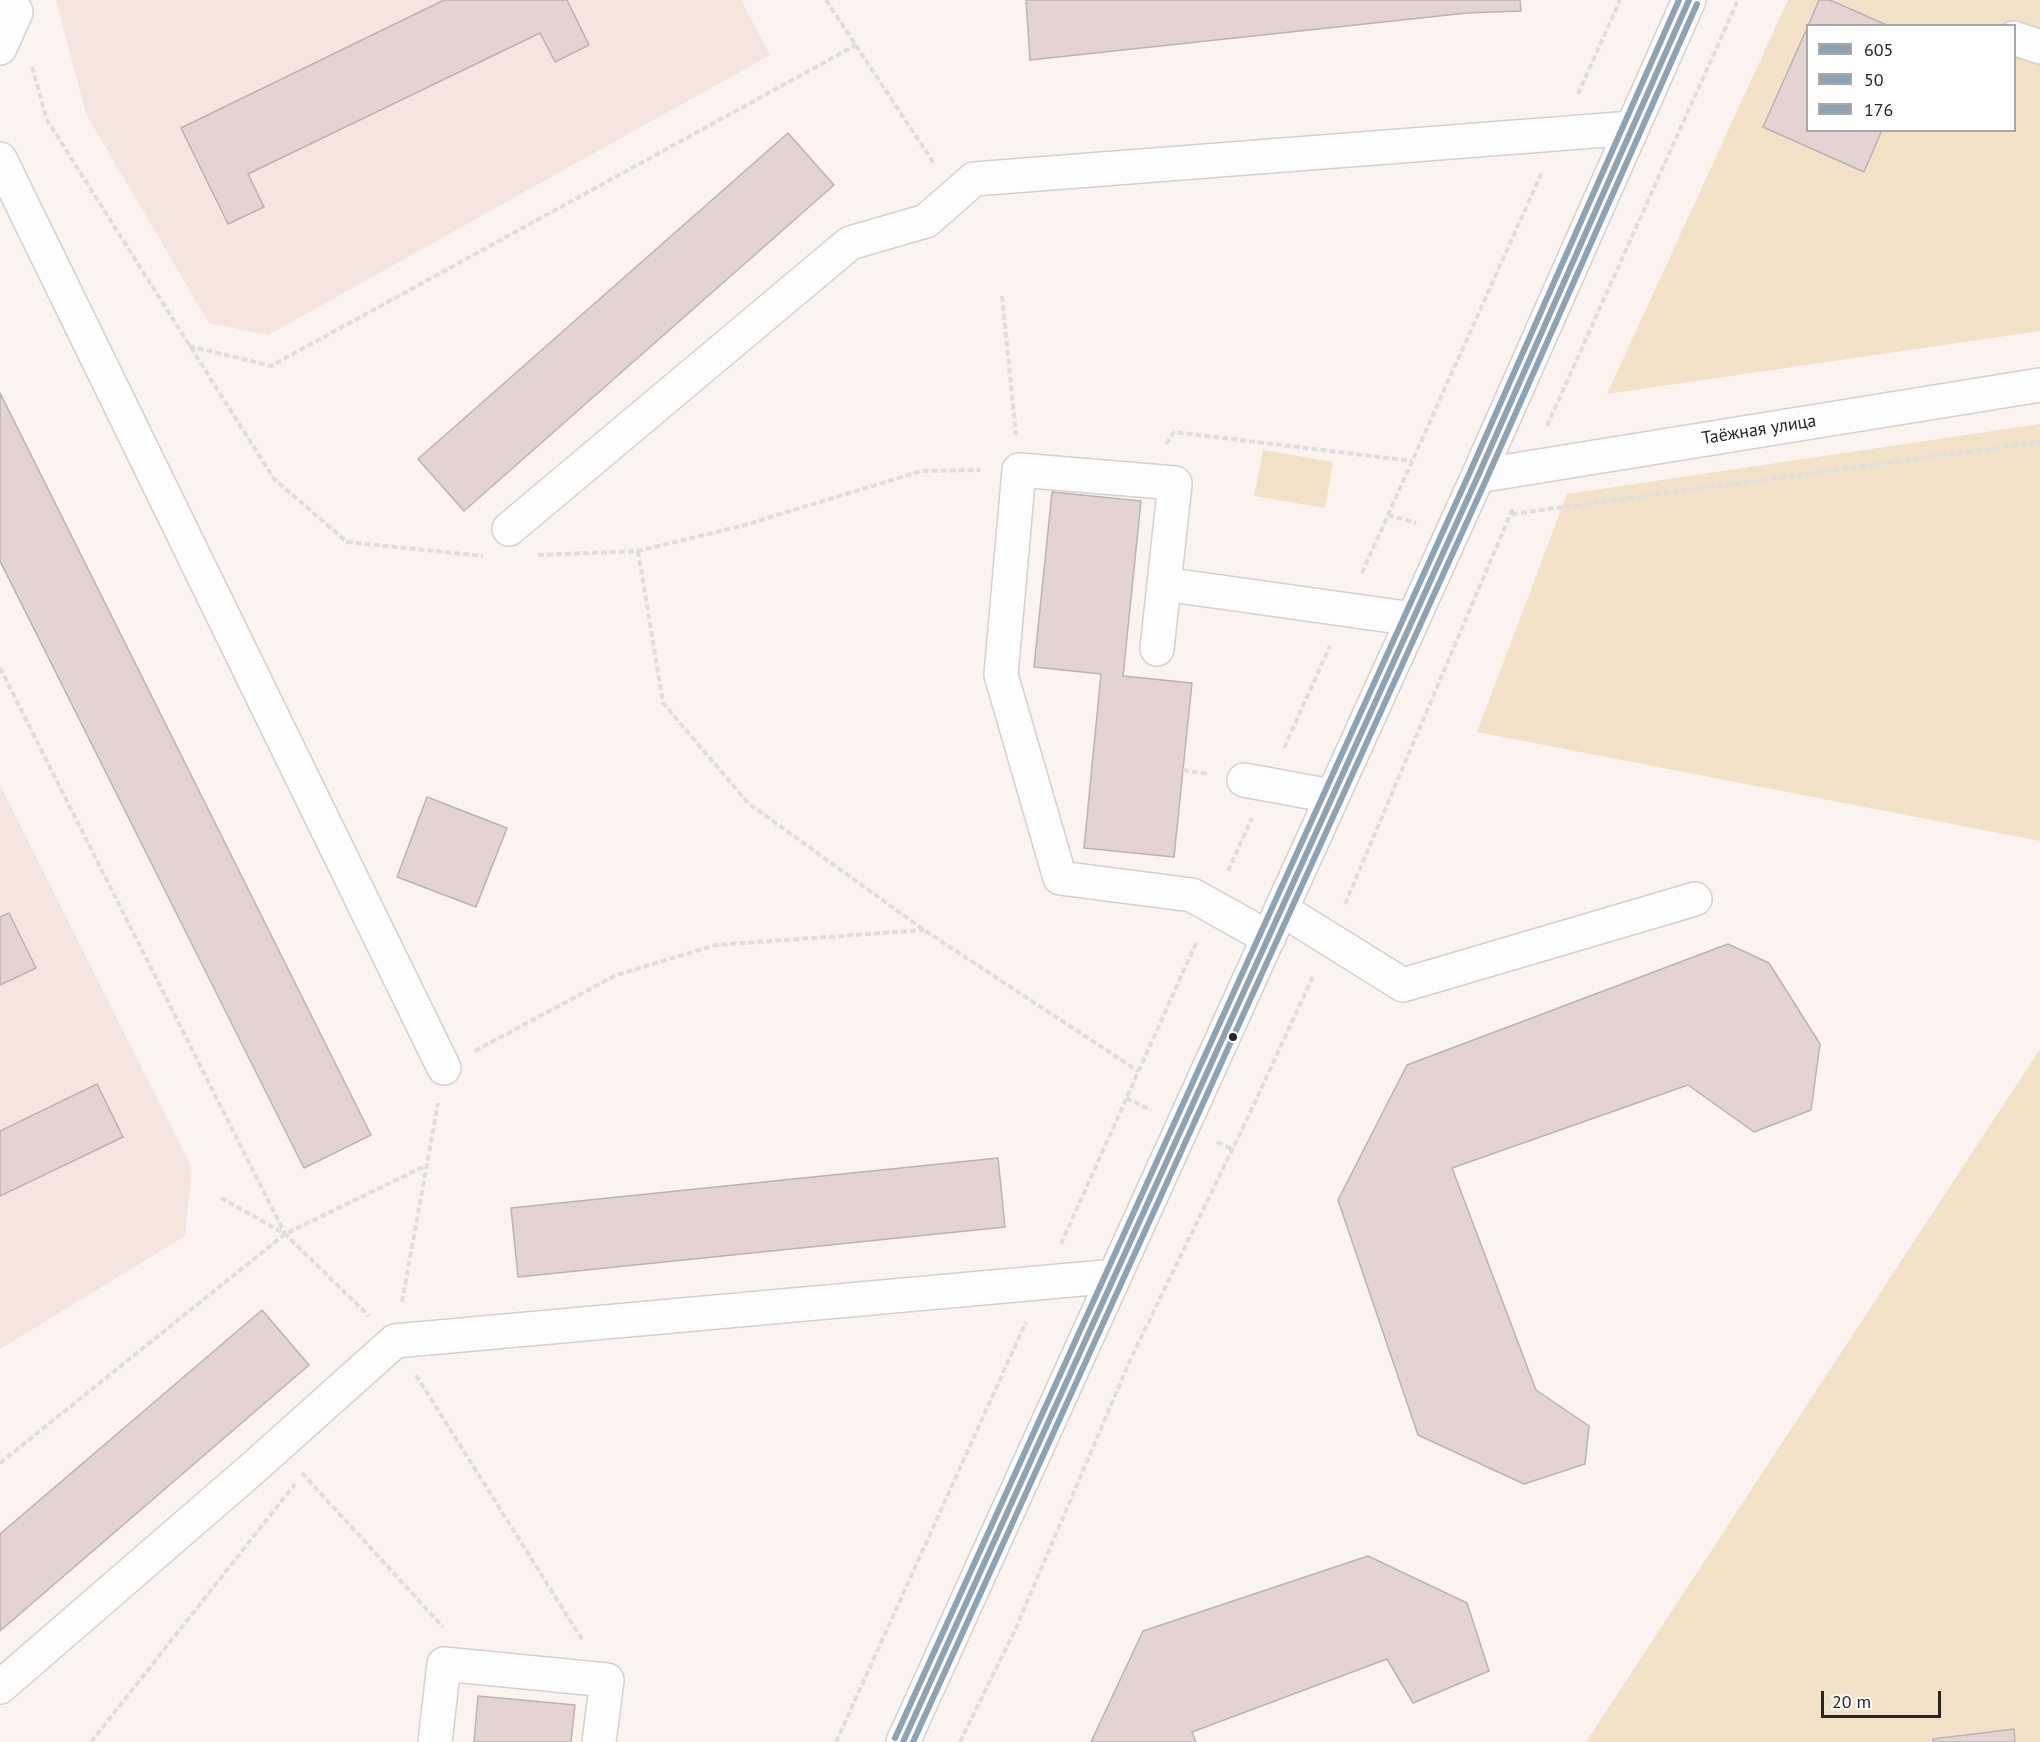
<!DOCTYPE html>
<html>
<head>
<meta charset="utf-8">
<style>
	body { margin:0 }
	#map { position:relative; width:2040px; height:1742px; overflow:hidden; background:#faf3f0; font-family:"PT Sans",sans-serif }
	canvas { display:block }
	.legend { position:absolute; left:1806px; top:24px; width:210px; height:108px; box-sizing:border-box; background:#fff; border:2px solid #aaa8a7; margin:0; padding:8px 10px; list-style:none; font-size:18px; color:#2b2522 }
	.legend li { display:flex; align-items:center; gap:12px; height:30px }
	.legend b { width:30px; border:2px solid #aaa8a7 }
	.scale { position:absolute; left:1821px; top:1691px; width:120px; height:27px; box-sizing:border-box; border:3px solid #2b2522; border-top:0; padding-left:8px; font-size:18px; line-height:21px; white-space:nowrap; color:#2b2522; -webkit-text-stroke:4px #fff; paint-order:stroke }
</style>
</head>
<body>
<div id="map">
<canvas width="2040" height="1742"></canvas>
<ul class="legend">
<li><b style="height:8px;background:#8da2b2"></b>605</li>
<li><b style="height:8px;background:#8da2b2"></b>50</li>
<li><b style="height:8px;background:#8da2b2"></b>176</li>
</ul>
<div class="scale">20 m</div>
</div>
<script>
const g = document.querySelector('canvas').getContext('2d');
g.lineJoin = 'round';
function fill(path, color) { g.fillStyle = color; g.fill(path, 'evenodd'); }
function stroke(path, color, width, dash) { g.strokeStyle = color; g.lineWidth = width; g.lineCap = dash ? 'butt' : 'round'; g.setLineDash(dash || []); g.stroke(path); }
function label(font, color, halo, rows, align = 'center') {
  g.font = font + ' "PT Sans",sans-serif'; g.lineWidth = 6; g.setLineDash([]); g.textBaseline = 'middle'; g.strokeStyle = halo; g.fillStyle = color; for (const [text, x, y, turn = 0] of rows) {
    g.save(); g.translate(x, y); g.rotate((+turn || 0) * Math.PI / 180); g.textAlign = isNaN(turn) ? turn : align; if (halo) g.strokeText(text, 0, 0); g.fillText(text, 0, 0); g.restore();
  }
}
fill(new Path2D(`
	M56,0H741L770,55L268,335L209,323L86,114Z
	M0,785L192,1168L185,1236L0,1349Z`), '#f4e6df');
fill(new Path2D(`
	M1788,0H2040V331L1607,394ZM1808,26H2014V130H1808Z
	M2040,424V841L1477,732L1567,494Z
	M1263,450L1333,462L1325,508L1254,496Z
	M2040,1049V1742H1586Z`), '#f2e3c8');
const building = new Path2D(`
	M444,0H567L589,45L555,62L540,33L248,174L264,207L228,224L181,128Z
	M1026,0H1520L1521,11L1467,13L1030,60Z
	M1819,0H1830L1889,26H1808Z
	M1808,26V130H1882L1864,172L1763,127Z
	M788,133L834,185L464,511L418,459Z
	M0,393L371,1135L304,1168L0,561Z
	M1052,492L1141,501L1123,676L1192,683L1174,857L1084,848L1101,674L1034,667Z
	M427,797L507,828L476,907L397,877Z
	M9,913L36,968L0,985V917Z
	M1728,944L1769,963L1820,1044L1811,1110L1754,1132L1688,1085L1452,1168L1536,1390L1589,1426L1585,1464L1524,1484L1418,1435L1338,1200L1407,1065Z
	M97,1084L123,1137L0,1196V1131Z
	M998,1158L1005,1227L518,1277L511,1208Z
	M262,1310L309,1365L0,1631V1534Z
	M1368,1556L1467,1603L1489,1671L1413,1703L1387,1659L1192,1732L1196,1742H1091L1143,1631Z
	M478,1696L575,1705L571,1742H474Z
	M2014,1729L2015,1742H1933V1739Z`);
fill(building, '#e4d4d1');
stroke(building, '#bab4b2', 1.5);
const minor = new Path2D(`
	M2014,38L2040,47
	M0,48L16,12L10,0
	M0,159L444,1068
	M1478,476L2040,385
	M509,529L850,243L926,221L974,179L1632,128
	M1164,584L1413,619
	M1157,649L1175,483L1019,470L1001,675L1060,878L1192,895L1269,938
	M1244,780L1331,796
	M1281,909L1403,985L1695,899
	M0,1687L252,1469L395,1341L1115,1276
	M435,1742L444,1664L607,1680L599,1742
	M903,1742L1478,476L1689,0`);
stroke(minor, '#d7d0cd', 36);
stroke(new Path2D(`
	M826,0L935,165
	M32,67L47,120L274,479L347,542L483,556
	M1578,94L1620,0
	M1002,296L1016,435
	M189,346L271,366L856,45
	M1547,426L1738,0
	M1166,444L1174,432L1412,461
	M1512,514L2040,442
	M1388,515L1416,523
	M638,551L663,703L748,803L924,930L1138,1071
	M538,555L638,551L745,525L921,471L981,470
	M1362,573L1542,172
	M0,668L285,1234
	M1284,748L1330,646
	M1183,770L1208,774
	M1228,871L1252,818
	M1345,904L1513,508
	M475,1051L616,975L716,945L924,930
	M1126,1098L1151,1110
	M1217,1142L1232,1149
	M221,1198L285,1234L369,1316
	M1061,1244L1197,941
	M402,1302L438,1103
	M416,1375L583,1641
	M0,1463L285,1234L427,1165
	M302,1473L443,1627
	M91,1742L295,1484
	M836,1742L1026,1322
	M960,1742L1015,1630L1131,1358L1250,1113L1314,974`), '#e0dfde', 4, [6, 3]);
stroke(minor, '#fefdfd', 33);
stroke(new Path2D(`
	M903,1742L1478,476L1689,0`), '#8da2b2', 6);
stroke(new Path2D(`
	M913,1742L1486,480L1697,4`), '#8da2b2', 6);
stroke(new Path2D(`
	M895,1738L1470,472L1679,0`), '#8da2b2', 6);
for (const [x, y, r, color] of [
	[1233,1037,5,"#2b2522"]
]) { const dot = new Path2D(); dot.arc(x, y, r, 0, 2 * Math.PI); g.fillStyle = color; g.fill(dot); stroke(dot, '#fff', 2); }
label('18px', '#2b2522', '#fff', [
	["Таёжная улица",1759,430,-9]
]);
</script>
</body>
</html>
